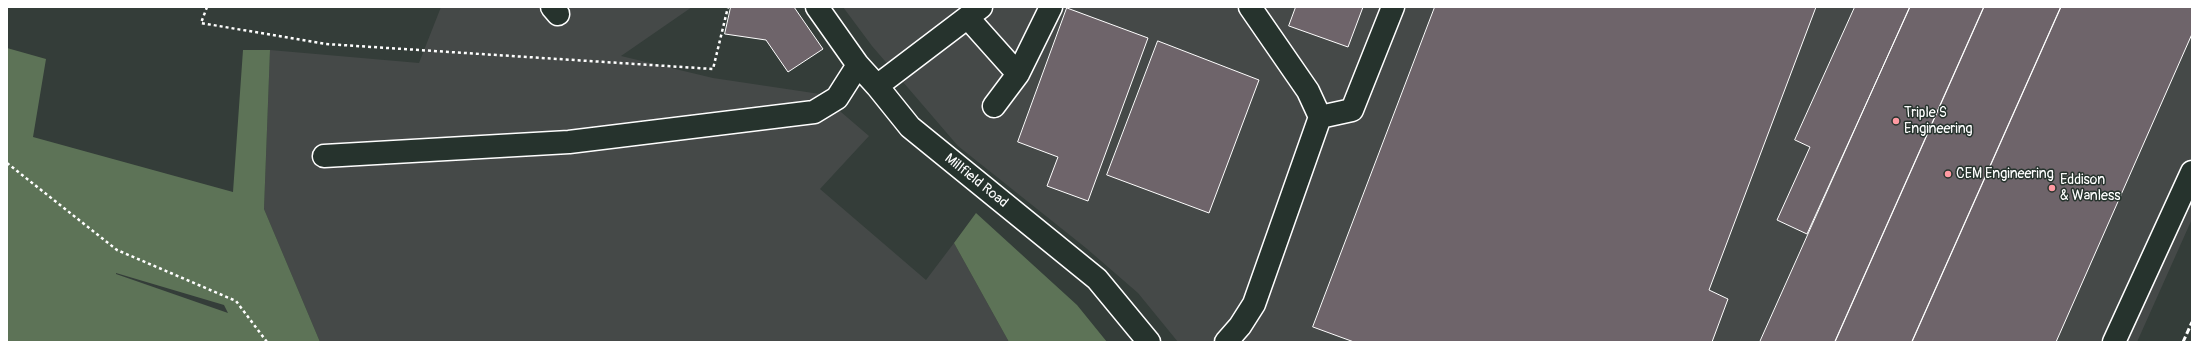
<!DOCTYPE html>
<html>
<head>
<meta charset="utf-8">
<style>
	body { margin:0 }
	#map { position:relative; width:2199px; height:349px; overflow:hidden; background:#343d39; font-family:Pangolin,sans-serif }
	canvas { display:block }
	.frame { position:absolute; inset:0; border:8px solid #fff; pointer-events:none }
</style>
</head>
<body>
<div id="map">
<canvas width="2199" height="349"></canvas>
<div class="frame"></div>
</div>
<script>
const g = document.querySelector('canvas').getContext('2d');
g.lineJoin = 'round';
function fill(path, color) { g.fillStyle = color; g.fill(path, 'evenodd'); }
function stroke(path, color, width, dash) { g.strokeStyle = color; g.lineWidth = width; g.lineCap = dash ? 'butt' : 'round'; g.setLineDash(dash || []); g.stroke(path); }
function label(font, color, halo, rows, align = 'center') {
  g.font = font + ' Pangolin,sans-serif'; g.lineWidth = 3; g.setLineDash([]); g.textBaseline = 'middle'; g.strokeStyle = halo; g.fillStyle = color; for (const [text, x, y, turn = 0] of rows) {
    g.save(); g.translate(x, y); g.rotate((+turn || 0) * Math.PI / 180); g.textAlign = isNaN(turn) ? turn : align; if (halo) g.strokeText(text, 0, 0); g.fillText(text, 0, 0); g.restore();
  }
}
fill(new Path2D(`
	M441,7H692L621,56L713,78L820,94L869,136L820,189L926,280L954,243L1009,342H320L264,209L270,50L419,63Z
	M843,7H2192V219L2137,342H1178L1138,293L1086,248L958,146L872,46Z`), '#454948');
fill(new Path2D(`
	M7,48L46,59L33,137L233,192L243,50H270L264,209L320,342H7ZM116,273L224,305L228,313L116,274Z
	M976,213L1077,305L1107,342H1009L954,243Z`), '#5d7357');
const building = new Path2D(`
	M731,7H794L823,49L788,72L766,40L725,34Z
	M1296,7H1363L1348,47L1289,26Z
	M1435,7H1816L1709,290L1728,299L1712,342H1354L1313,327Z
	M1855,7H1910L1807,234L1777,220L1810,147L1795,140Z
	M1910,7H1984L1835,342H1760Z
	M1984,7H2061L1912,342H1835Z
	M2061,7H2192V34L2056,342H1912Z
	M1067,8L1148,38L1088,201L1047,186L1058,157L1018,142Z
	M1158,41L1259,80L1209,213L1107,175Z`);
fill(building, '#6e646a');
stroke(building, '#fff', 1);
const minor = new Path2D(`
	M552,7L558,14
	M817,7L858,65L877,86L910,127L1097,279L1149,342
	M968,18L1018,74L1051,7
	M877,86L981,7
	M994,106L1018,74
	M1320,117L1352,110L1393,7
	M324,156L569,142L814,112L837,98L858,65
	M1226,342L1240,326L1254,304L1320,117L1308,91L1250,7
	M2114,342L2192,172`);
stroke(minor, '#fff', 25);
stroke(new Path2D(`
	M207,7L201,23L326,44L713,69L728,7
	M7,163L117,250L236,301L267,342`), '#fff', 2.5, [3, 3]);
stroke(minor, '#26332d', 22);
stroke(new Path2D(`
	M2183,342L2192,322`), '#fff', 3, [6, 3]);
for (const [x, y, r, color] of [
	[1896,121,4,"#ff9aa2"],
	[1948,174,4,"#ff9aa2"],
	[2052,188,4,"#ff9aa2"]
]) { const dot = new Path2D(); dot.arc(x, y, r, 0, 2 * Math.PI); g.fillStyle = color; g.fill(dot); stroke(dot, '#26332d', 1.5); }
label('14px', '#fff', '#26332d', [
	["Triple S",1904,113],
	["Engineering",1904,129],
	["CEM Engineering",1956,174],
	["Eddison",2060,180],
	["& Wanless",2060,196]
], 'left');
label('14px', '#fff', '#26332d', [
	["Millfield Road",976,181,39]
]);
</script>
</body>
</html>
